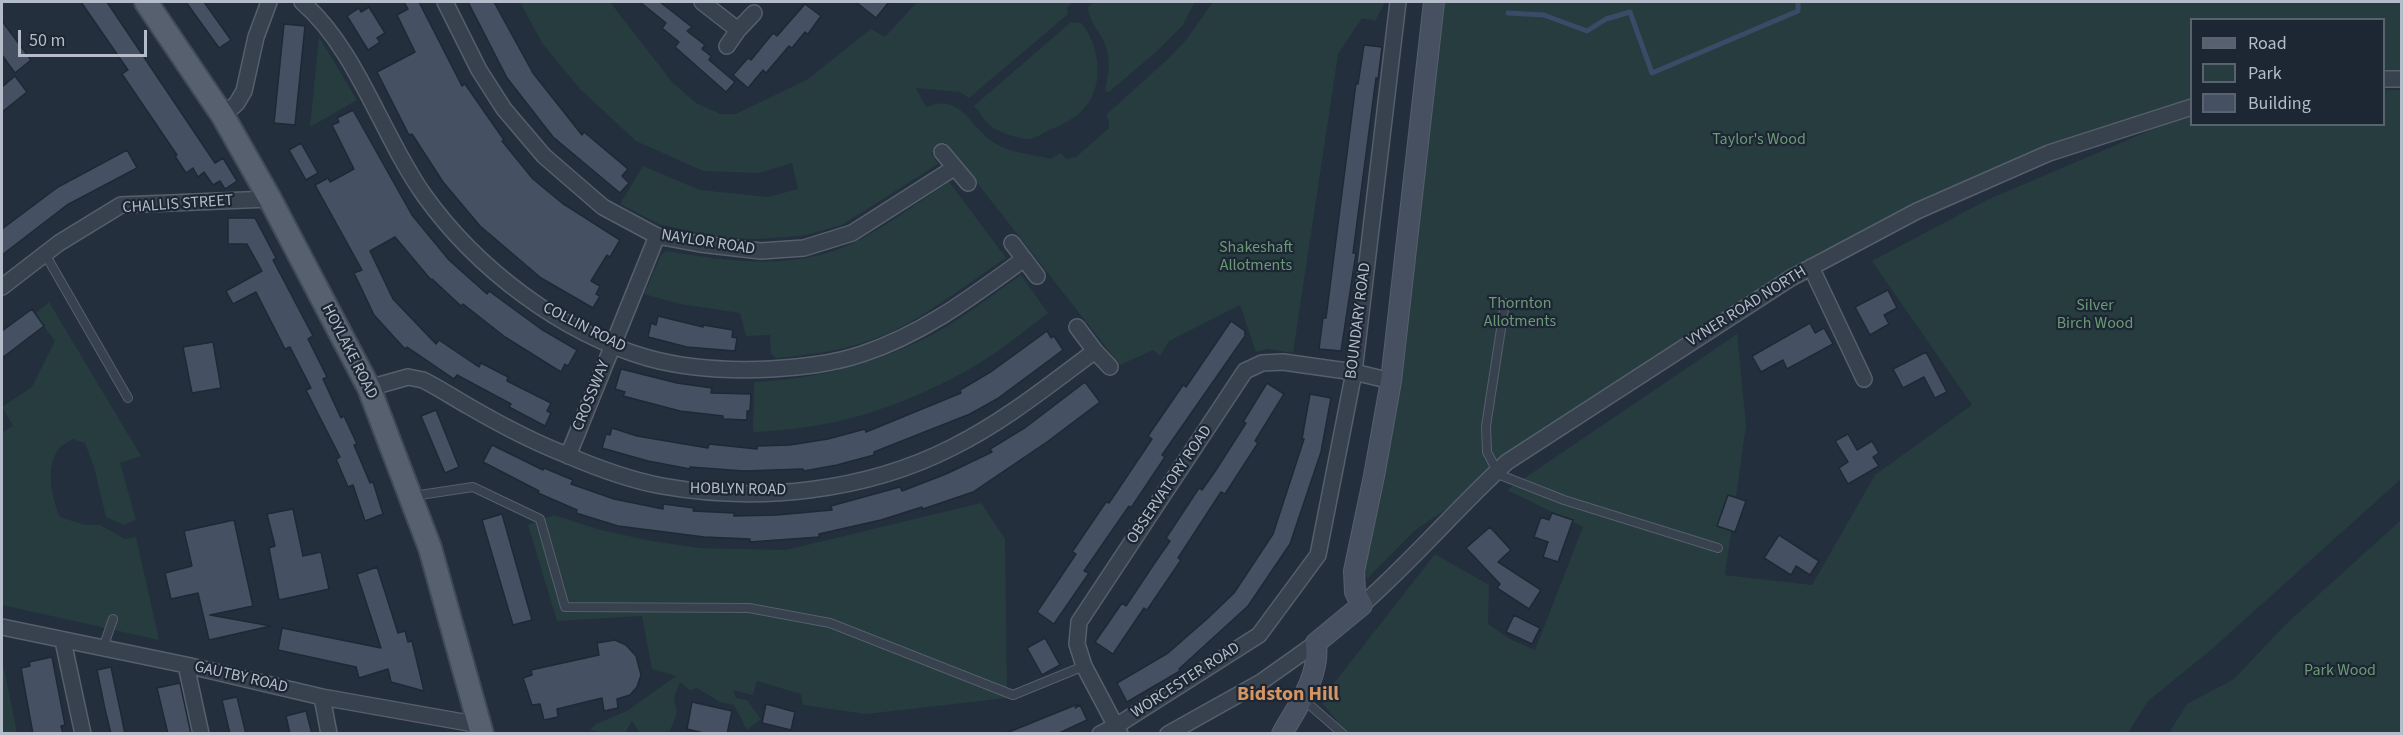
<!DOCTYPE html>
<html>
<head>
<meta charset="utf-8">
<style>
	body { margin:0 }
	#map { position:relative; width:2403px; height:735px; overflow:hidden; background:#242f3e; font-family:"Source Sans 3",sans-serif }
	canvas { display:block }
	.frame { position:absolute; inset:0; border:3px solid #b4bcc9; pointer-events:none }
	.legend { position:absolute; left:2190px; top:18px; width:195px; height:108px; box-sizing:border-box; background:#1d2633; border:2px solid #59626f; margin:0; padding:8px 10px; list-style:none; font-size:18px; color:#b4bcc9 }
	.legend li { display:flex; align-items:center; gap:12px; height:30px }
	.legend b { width:30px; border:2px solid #59626f }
	.scale { position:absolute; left:18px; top:30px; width:129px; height:27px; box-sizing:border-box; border:3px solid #b4bcc9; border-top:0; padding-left:8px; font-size:18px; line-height:21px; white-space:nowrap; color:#b4bcc9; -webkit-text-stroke:4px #1d2633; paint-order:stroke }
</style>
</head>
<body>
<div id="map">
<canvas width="2403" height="735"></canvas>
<div class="frame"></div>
<ul class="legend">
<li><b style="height:8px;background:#56606e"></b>Road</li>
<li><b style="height:16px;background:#263c3f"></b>Park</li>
<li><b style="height:16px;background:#455162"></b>Building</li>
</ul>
<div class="scale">50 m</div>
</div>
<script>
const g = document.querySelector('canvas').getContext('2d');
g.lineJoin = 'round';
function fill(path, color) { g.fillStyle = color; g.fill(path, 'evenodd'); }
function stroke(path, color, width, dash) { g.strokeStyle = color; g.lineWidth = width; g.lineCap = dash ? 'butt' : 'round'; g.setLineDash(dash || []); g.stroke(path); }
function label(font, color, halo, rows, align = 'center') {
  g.font = font + ' "Source Sans 3",sans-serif'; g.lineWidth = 4.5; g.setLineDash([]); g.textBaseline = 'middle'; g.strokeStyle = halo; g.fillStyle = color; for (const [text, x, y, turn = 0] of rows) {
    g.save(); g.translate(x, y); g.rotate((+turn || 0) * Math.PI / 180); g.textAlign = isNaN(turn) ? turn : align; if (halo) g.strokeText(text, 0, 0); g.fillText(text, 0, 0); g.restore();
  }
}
fill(new Path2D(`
	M520,2H610L672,82L696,103L720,114H736L808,79L871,29L885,37L917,2H1073L1067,8L1068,14L969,98L960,92L916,88L926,107C964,91 971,133 1000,146C1015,153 1035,155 1051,159L1060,153L1067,159L1076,157L1109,128V120L1106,115L1168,59L1186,40L1213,2H1385L1375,21L1362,18L1338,54L1293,353L1268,349L1256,352L1240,305L1169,341L1160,356L1153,350L1120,365L945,142L931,153L938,164L842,225L802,236L757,239L719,238L659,224L620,204L643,166L700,190L768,197L798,189L792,163L759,173L703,171L636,141L580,89L542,43Z
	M1094,2H1195L1182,26L1156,52L1109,92L1105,91C1108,76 1111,61 1106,47C1101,32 1089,23 1088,7Z
	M1443,2H2401V79H2384V20H2192L2191,107L2049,153L1811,267L1415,530L1368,578L1354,571L1410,251L1430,128Z
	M1071,22L1081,23C1091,34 1095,47 1097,61C1101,98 1082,118 1049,130C1042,133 1035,139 1028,139C1019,139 999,132 992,127C985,122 980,112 974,106Z
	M319,37L357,100L310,127Z
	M2384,90H2401V479L2212,649L2148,701L2128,733L1348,734L1322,703L1324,696L1435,554L1489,585L1488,624L1510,639L1535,650L1583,527L1507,490L1737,334L1746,425L1725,575L1812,585L1875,475L1972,405L1872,261L1987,200L2191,113L2192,124H2384Z
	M948,183H950L1006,258C968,283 930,314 889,333C853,349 814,355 776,358L771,354L770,335L746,336L740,313L680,304L644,294L661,255L666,251C728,261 792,271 851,244C885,228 916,203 948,183Z
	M1021,275L1048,313C1022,333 995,355 966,371C896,409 833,429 753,432L754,382C818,379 880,363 937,332C966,316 993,294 1021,275Z
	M49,302L141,456L120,463L136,520L124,525L106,517L94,467L85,443L73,439C68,442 61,445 58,450C45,468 52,498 60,517L85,525H100L125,539L136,537L159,640L2,605V433L13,426L2,407L32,387L55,341L35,314Z
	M981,503L1005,539L1007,698L866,714L803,705L801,694L757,681L753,695L733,690L736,698L747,700L761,719L747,730L734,705L720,702L697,688L690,690L680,682L674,698L677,712L670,731L659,733H640L632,721L625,733H607L590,730L596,724L627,711L676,676L652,669L642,616L557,621L528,525L554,515L597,529L651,541L700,548L786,550Z
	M2401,520V733H2169L2187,704L2234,679L2284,626Z
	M2,659L17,733H2Z`), '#263c3f');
stroke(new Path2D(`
	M1508,13L1544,15L1587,31L1606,19L1630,12L1652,73L1798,11V2`), '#394c67', 5);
const building = new Path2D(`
	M81,2H107L215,163L223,158L237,181L225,189L220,181L213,185L204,172L198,177L193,168L186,173L175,156L177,155L122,74L128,70Z
	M186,2H204L231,40L219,48Z
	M404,2H419L462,86L465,84L504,140L502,141L533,179L562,203L620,240L610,257L607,255L591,281L600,286L596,294L600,296L593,308L541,278L480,226L443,182L412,134L409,135L377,72L415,52L397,15L408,9Z
	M468,2H494L533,73L582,135L584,132L628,169L622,176L629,183L620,193L553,137L507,78Z
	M640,2H660L692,27L687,31L705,45L702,49L711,56L709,60L735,82L726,92L675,47L679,42L662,28L666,23Z
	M856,2H889L876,18Z
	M805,4L821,16L808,34L805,32L792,48L789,46L766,73L763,70L748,88L733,75L748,58L751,60L773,33L777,36Z
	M369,7L385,33L377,38L380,42L368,50L347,16L359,8L361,12Z
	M2,21L31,60L15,73L2,55Z
	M284,24L305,26L295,125L274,123Z
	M1364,45L1382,47L1378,79L1376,78L1353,253H1356L1341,351L1319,349L1323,318H1326L1356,83L1358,84Z
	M15,76L27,92L2,112V87Z
	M353,110L412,215L449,260L487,294L489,291L541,329L577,350L568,366L565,364L561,372L505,337L463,304L461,306L432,279L431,280L395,237L370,251L393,299L436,344L439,340L479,367L481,363L508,377L507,381L551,403L547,411L551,413L545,426L509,407L511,404L457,375L454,379L407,347L405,349L374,315L354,273L362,270L315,185L328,178L330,182L354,169L332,125L339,122L337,118Z
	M301,143L318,173L306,180L289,150Z
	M127,150L137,168L67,205L2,255V229L58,187Z
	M228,218H255L276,258L273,260L313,336L308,339L327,377L323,379L341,418L344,416L357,444L354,445L370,483L373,482L383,514L365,521L353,485L348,487L336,459L340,457L306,390L311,388L290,347L285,349L256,292L233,304L226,291L262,271L247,244H228Z
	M1888,290L1897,308L1884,315L1889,324L1870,335L1855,307Z
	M32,309L44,326L2,358V331Z
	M658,316L703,327V325L733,330L732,337L737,338L735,351L687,347L648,337L651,323L656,325Z
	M1231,321L1245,331V336L1162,455L1165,457L1131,508L1129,506L1084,571L1089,573L1054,624L1037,612L1076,554L1072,552L1106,502L1109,503L1152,439L1148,436L1183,385L1186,387Z
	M1810,323L1815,333L1824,328L1833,344L1787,369L1783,360L1761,372L1752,356Z
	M1047,331L1051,338L1054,336L1063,350L997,399L970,414L874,452V455L837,465L804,471L803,469L744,471L690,467V469L648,461L602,448L606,434L610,435L612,428L637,436L684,444L708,448L709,444L757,449V446L790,445L828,439L865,429L866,432L961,393L960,390L992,371Z
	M213,342L221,388L192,393L183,347Z
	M1926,352L1947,392L1935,398L1924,377L1903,388L1893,369Z
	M621,369L677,383L712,388L711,393L751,394L750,411H747V420L723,419V416L680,411L623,396L625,392L615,389Z
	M1085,382L1100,402L1047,442L973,492L923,509L922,507L881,520L819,534V537L750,542V539L704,537L618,526L576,513L577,510L538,493L539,491L483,462L492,445L543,470L544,468L573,480L571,484L614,499L663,509V504L694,508L693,511L734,513V516L777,515L832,510L831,506L900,487L902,491L946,474L992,452L990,449L1026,427Z
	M1267,383L1284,394L1255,441L1258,443L1225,494L1221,492L1178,558L1181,560L1147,610L1144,608L1113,654L1095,642L1122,603L1126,606L1156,561L1170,541L1166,538L1199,488L1202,490L1216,470L1246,423L1243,422Z
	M1310,394L1331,398L1321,452L1290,544L1248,606L1179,669L1180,671L1127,702L1117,683L1168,653L1208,618L1234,593L1273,534L1304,439H1302Z
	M436,410L459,467L445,473L421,416Z
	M1848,434L1857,450L1872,441L1879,453L1873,457L1879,466L1848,484L1839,468L1848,462L1835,441Z
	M1728,495L1746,501L1735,532L1717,526Z
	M293,509L303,556L321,552L329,589L279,600L269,548L275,546L267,514Z
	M1552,513L1573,520L1558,562L1543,557L1548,542L1534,537L1541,517L1549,520Z
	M502,514L532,620L513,625L482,520Z
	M234,520L253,606L210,615L271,626L209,640L198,593L171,599L165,573L192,566L184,531Z
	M1490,527L1511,550L1498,562L1541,590L1529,609L1497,588L1500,584L1466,548Z
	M1779,535L1819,561L1810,575L1796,566L1791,575L1764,558Z
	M377,567L398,633L405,631L408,642L412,641L424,691L391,682L388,669L359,678L356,667L278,650L282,628L381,648L357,574Z
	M1514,615L1540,628L1532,644L1506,632Z
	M1045,638L1060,665L1042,675L1027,648Z
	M615,640L626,645L636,656L641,675L637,687L630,695L617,699L618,708L604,711L602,698L557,709L558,717L544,720L540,704L532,705L523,678L532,675L531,670L599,655L597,643Z
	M52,657L65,725L61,726L63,734H33L21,668L30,666L29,662Z
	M111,667L122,719L125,734H111L105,709L97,670Z
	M180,683L191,734H168L157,688Z
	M237,697L246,734H230L222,700Z
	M692,702L732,711L727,734H708L687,729Z
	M766,704L795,712L791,730L762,723Z
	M1078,704L1075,708L1080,705L1087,720L1057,734H1004Z
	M306,711L312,734H290L286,716Z`);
fill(building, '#455162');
stroke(building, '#1f2835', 1.5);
const service = new Path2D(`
	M45,254L128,398
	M1497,471L1487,452L1486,426L1505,303
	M1495,473L1564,500L1718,548
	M413,496L473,487L540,519L565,607L749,608L830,623L1013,695L1084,666
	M103,648L113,619
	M1303,699L1343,734`);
const minor = new Path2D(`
	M302,2C357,49 382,136 424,195C476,268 561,333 648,358C688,369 730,371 771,369C802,367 832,364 862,354C923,334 973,296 1024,259
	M445,2L479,70L504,109L544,156L603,207L657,236L700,244L761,251L804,248L852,233L954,168
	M702,2L738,30L727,46
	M738,30L754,13
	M2384,79H2402
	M223,116L237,103L244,91L256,37L269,2
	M942,152L968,183
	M1012,243L1037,276
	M1811,267L1864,379
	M2,287L59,243L121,205L270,199
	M1077,327L1095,351
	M369,388L408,377L423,380C439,388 454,398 470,407C501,425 533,442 567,455C597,468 630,480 662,486C758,503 865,492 953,447C1005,421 1049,385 1095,351L1110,367
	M568,456L657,236
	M1362,605C1413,560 1457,508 1507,462L1791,278L1917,211L2049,153L2192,107
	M2,627L186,665L322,697L480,725
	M63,641L83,734
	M186,665L201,734
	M322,697L329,734
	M1100,734L1116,726L1259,635L1318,555L1354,372L1398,2
	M1120,734L1084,666L1077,644L1079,622L1245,371L1262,363L1283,362L1354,372L1391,381
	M1168,734L1261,682L1316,643`);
const secondary = new Path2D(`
	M1282,734C1298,705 1320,677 1316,643L1362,605L1355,592L1354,571L1374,476L1391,381L1434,2`);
const primary = new Path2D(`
	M146,2L223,116L270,199L369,388L430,548L482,734`);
stroke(service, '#565f6c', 10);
stroke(minor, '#565f6c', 18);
stroke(secondary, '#565f6c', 22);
stroke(primary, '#414a57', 26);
stroke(service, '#38414e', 8);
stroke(minor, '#38414e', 15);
stroke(secondary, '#465061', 20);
stroke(primary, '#56606e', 22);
label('16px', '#6b9a76', '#1d2633', [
	["Taylor's Wood",1759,140],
	["Shakeshaft",1256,248],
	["Allotments",1256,266],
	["Thornton",1520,304],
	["Allotments",1520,322],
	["Silver",2095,306],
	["Birch Wood",2095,324],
	["Park Wood",2340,671]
]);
label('16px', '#b4bcc9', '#1d2633', [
	["CHALLIS STREET",178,205,-4],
	["NAYLOR ROAD",708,243,9],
	["VYNER ROAD NORTH",1747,307,-32],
	["BOUNDARY ROAD",1359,321,-83],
	["COLLIN ROAD",584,328,27],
	["HOYLAKE ROAD",349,352,63],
	["CROSSWAY",592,396,-68],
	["OBSERVATORY ROAD",1170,485,-56],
	["HOBLYN ROAD",738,490,1],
	["GAUTBY ROAD",241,678,13],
	["WORCESTER ROAD",1186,681,-33]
]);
label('bold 20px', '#d59563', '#1d2633', [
	["Bidston Hill",1288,696]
]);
</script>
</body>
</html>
